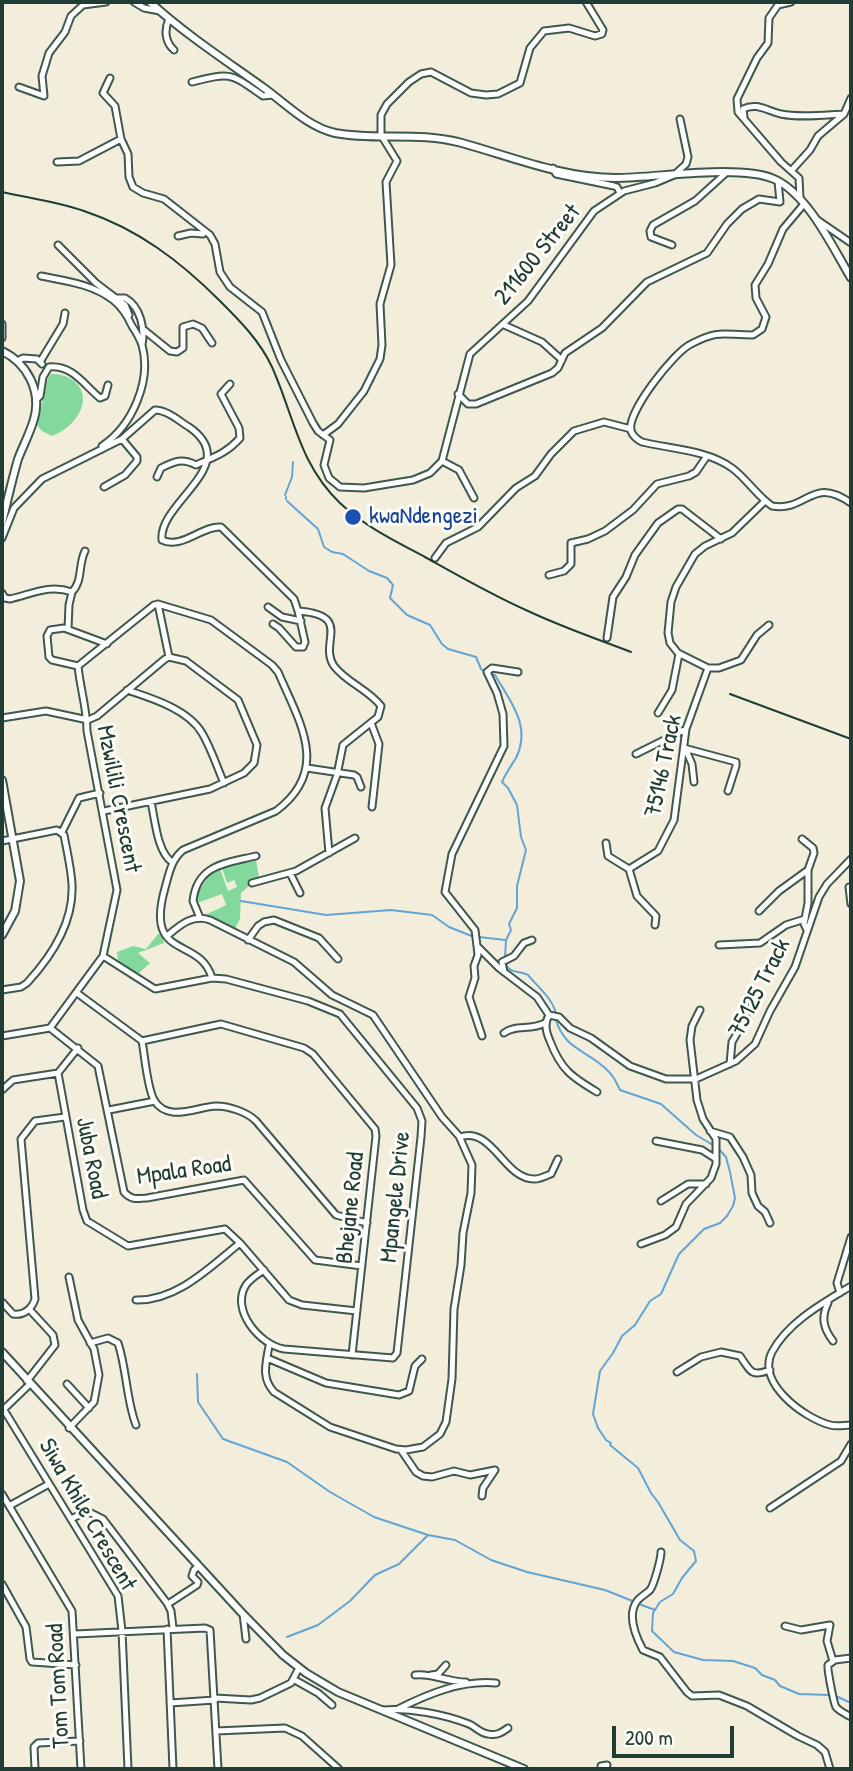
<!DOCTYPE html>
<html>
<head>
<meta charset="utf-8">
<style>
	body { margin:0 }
	#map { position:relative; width:853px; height:1771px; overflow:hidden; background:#f3eedb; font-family:"Patrick Hand",sans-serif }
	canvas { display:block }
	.frame { position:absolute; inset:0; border:4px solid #1f3d34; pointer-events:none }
	.scale { position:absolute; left:612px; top:1726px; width:122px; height:32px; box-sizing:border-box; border:4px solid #1f3d34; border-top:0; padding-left:9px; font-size:21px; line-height:24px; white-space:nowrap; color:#1f3d34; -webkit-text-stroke:5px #fdfcf7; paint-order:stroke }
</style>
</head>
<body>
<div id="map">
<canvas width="853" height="1771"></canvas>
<div class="frame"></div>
<div class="scale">200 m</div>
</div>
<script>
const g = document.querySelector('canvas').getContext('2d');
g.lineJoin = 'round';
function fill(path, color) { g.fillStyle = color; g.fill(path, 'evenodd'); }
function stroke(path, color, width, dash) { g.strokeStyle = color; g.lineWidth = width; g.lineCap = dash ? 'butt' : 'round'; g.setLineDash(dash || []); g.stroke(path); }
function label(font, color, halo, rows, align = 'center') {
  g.font = font + ' "Patrick Hand",sans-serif'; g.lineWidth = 6; g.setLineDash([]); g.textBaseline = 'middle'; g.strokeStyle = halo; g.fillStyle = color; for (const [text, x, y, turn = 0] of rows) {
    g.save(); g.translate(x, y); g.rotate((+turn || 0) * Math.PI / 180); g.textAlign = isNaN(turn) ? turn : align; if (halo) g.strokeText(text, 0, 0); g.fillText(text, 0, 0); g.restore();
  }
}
fill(new Path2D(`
	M51,374C75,373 92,393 78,415C72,425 62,432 52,436L42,431L37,425L48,378Z
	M256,860L259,877L241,893L240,919L235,929L207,914L226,905L222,894L197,903L195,897L213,870L220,869L228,891L237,887L234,880L227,883L222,868Z
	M158,934L162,935L164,943L138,953L150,963L137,975L118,962L117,952L133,946L146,949Z`), '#83d99c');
stroke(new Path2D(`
	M285,495L292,477L293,462
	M286,497V499
	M287,501L318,529L324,547L332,552L343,554L369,571L387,578L393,585L390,598L407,615L430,625L442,644L448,649L476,657L481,669L484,671
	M489,673L495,675C510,701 532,726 516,758C511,766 506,773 502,782L508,788L517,805L521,837L526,850L517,886V908L509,924L511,930L506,940L505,958
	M241,901L326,915L391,910L432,915L449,927L474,937
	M479,937L505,940
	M505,962C509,975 520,970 528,975C538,987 553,999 556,1014
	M556,1020C565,1051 590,1051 608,1071C614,1076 617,1084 620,1090L661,1104L696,1135L713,1145
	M718,1148L726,1157L730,1172L735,1198L733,1206L727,1216L720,1223L704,1229L679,1254L661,1294L650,1301L635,1325L622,1336L613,1353L600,1371L593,1414L598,1428L606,1440L611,1443L610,1445L638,1468L651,1493L658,1502L680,1540L694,1551L696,1561L682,1578L673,1594L660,1602L653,1613L652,1631L674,1652L703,1660L733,1661L755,1668L762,1675L775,1680L780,1686L799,1694L829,1695
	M197,1374L198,1402L223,1439L287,1462L330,1492L374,1517L428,1535L455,1540L491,1560L527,1572L605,1590L635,1602
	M639,1604L655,1610
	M287,1637L318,1625L350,1601L375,1575L399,1564L428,1535
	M838,1697L851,1703`), '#62a4d6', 2);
const minor = new Path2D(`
	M134,2L144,8L160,11
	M791,2L778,5L769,18L768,43L757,58L737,99L738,112L781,162L799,178L800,198
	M169,19C164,30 165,42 174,50
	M110,78L103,93L115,106L121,139
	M192,82C232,72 230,73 263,96L272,95
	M19,87L44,96L42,76L49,53L65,32L71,16L83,5L106,2
	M744,117L743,109C757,102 767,111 781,114C800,118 824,115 844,114
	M57,162L79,161L121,139L128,154L129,177L133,187L143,193L164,199L210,235L215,244L220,272L230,287L262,312L281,360L313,423L318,431L330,440L324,465L329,478L340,487L364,488L413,480L430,473L442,461L470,354L528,301L594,211L624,191L655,183L674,175L686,164L688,157L680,119
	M553,168L556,174L614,186L617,187L620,193
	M791,171L810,150L818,136L844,114L851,98
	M804,204L783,229L768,264L755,285L756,298L766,317L762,329L753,335C723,335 720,329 691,344C674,352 626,413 631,431C633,436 638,440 642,442C671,449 708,450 732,468C747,479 757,496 772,506C808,512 811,475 851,503
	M816,219L851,243
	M178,236L191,233L203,234
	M58,245L96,283L125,305L129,315
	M672,245L651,237L650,231L653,225L695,201L726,173
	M41,276C66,281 92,284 113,300C122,307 127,315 132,326C136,332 140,339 142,345C152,381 132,426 102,446
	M117,298H125C141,307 145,329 142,345
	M2,324V338
	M504,325L542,342L562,360
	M144,330L170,351L177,352L183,348V327L193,324L202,328L212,343
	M17,361L23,358L37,359L42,364
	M40,362L63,324L65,313
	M458,394L468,404H476L552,373L558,368L565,353L602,328L647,282L707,253L727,224L742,209L759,199L780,202L778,181
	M36,400L40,396L43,377L49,367C73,365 84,385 100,398L105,396L108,385
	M323,435L338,424L364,391L380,359L382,345L380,304L391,265L386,182L397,161L381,135V115L387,104L409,82L421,74L431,72L471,93L486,95L498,94L520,83L530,48L544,31L569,28L595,36L602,34L603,30L586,2
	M442,461L459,470L474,498
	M157,477L161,468C175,461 182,458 196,465C214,457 227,453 240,438L239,428L221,394L230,384
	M104,487L125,475L137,461V457L122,439
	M765,501L732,533L705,546L695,554L676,587L671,602L668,633L670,643L678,653L708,668H719L741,660L757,635L769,625
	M2,538L14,508L42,479L122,439L155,410C167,410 179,421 189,427C244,465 158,502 162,540C181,550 203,525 221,527L294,599L298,611C354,615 318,643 334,666C347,683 368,689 381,706L378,717L343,745L337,775L325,808L329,853
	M435,558L446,543L478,527L516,488L535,476L551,454L574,431L604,422L631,429
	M549,575L564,571L571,564V543L588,539L605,531L633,510L657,484L689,476L696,472L707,456
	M2,593L5,598L10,599C32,594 49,584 72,592C83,581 78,565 85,551
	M158,604L169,657
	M268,607L282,617L301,621
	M273,624L279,628L296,647H303L305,642L298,611
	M68,629L69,605L72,592
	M607,638L613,597L626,577L635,555L658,523L678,509H682L721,539
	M78,666L52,660L49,657L47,636L50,630L64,628L107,644
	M518,672L492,668L487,672L497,693L503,714L504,746L452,854L445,892L475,930L477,946L499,968L537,997L549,1015
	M127,690C151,698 188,709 202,733C211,748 217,767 224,783
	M658,713L672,690L679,654
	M2,718L46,711L88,720
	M88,720L97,716L165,659L169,657L186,661L238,700L257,745L254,763L244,773L210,789L104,811
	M371,723L379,744L372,807
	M684,748L736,762V766L728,791
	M685,748L692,764L694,782
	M636,754L686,729
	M307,768L354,775L357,777L361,787
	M151,802C155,819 157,852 172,862
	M62,832L79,798L100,793
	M802,839L813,848L814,853L808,870V903L804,924L807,930
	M2,841L57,830L64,835C67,851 71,868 72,884C74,922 52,956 27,983L21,987L2,990
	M606,843L608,856L629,869
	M290,873L300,893
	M252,883L296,871L355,838
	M849,887L851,904
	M759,911L779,891L808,870
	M200,918L193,901C197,864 227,863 256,856
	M655,925L656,916L637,896L629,869L658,851L674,820L686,729L708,668
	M167,936C180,925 192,914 210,920L294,962L332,995L373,1015L442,1117L459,1136L472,1165L471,1193L463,1233L461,1265L454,1309L452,1379L446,1422L440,1434L423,1447L406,1450L396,1449L330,1427L274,1392C261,1378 266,1363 269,1346
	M248,940L258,926L264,922L274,920L319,938L338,959
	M719,945L760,943L786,925L805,919
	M477,946L478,955L474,966L475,978L469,997L482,1036
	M103,956L155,989L212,978L226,979L308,1001L340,1014L417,1108L422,1121L421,1137L397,1353L393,1358L284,1349C260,1345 230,1310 246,1285C250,1279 258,1274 264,1270
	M504,972L502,962L514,956L524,943L532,940
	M77,993L142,1041C145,1057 147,1087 154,1100C168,1123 196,1107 216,1106C229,1106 247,1112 256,1121L336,1215L367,1223
	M549,1015L559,1017L570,1028L591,1038L630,1066L666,1079H696L736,1061L755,1044L770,1011L795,967L819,897L827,884L851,859
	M549,1015C544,1024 546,1032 550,1041C561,1070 572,1077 597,1092
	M50,1028L98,1066L124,1192C131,1200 137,1199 147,1198L244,1180L315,1260L362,1266
	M504,1033C516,1024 530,1031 545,1023
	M2,1036L50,1028L103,956L117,890L87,731C87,708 80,688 78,666L154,605L158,604L211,620L272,665L278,672C300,723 331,770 276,811L183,850C171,860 169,874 165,888C144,962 200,935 212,978
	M142,1041L221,1024L304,1048L313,1054L375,1129L376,1136L352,1355
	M78,1048L58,1073L83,1210L87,1221L128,1246L225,1229L240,1243L289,1300L302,1305L357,1311
	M730,1064L732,1042L746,1018L745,1005
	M2,1090L13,1080L58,1073
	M109,1110L155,1101
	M710,1131L730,1137L743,1157L751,1175L752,1193L758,1206L765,1212L770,1223
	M460,1137C493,1126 504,1180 535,1179C540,1179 545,1176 551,1174L558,1159
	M656,1141L702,1150L716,1159
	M661,1201L688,1184H706
	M641,1244L665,1235L676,1227L686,1204L711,1178L716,1164V1139L703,1119L697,1100L690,1040L692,1026L700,1010
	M69,1277L78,1320L94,1349L99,1375L94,1402L69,1428
	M851,1286C823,1303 788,1322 772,1352C756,1383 804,1418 830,1425C837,1427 844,1425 851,1425
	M840,1293L837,1283L851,1237
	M136,1300C177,1301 210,1267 240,1243
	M2,1302L13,1314C23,1316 32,1309 35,1299L21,1139L35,1121L65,1117
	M828,1303C821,1317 823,1328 833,1341
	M90,1343L108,1338L118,1343C127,1370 126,1399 136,1425
	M267,1358L326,1383L399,1395L409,1391L415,1366L422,1359
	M677,1372L701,1357L721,1352L740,1356C751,1372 751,1377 770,1370
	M27,1381L55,1345L53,1335L29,1309
	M67,1384L89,1408
	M4,1410L118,1596L122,1631L128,1769
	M2,1411L30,1384
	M401,1450L416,1472L423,1476L432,1477L454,1471L470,1475L495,1470
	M2,1494L72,1611L81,1769
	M482,1496L483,1488L495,1470
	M9,1506L49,1484
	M770,1508L841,1461L851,1444
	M71,1519L87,1511L103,1519L167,1603L171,1611L173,1628
	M661,1552C661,1559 654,1585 650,1590C646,1594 641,1596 637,1601C627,1615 636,1637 643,1650L660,1657L687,1692L692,1696L719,1695L747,1706L798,1736L817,1745L825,1752L830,1769
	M2,1584L26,1627L30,1659L32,1662L76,1665
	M168,1604L197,1585L198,1582L192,1576L194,1570L199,1566
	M243,1614L246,1639
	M785,1626L801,1630L830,1625L827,1641L833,1661
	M167,1629L173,1769
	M75,1634L205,1628L210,1630L218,1769
	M851,1658L835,1660L828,1665C827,1669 834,1704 836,1707C839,1711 846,1714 851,1717
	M415,1675C432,1673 448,1682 466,1682
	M431,1675L438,1674L446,1665
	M293,1679L318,1693L332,1705
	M215,1698L251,1700L260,1698L291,1683L299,1668
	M170,1703L215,1700
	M398,1709C428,1694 461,1680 496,1683
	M383,1710C411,1708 443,1714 469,1724C476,1727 480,1733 488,1734C496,1736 501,1733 508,1728
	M216,1731L285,1728L302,1736L339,1769
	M35,1769L34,1747L38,1743L80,1741
	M601,1769V1766L607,1765`);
const tertiary = new Path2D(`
	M150,2C185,34 225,60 264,88C286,104 308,127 335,133C377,141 417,131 462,143C512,157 563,178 616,178C658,178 738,164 774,179C808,194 833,248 851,278
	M2,351C27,363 42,391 34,419C30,433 23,446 18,459C12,480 7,502 2,523
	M2,780L20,881L15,911L2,935
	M2,1352L241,1612L283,1655L306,1673L338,1692L524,1769`);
stroke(minor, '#3f584d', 9);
stroke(tertiary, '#3f584d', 10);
stroke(minor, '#fff', 5);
stroke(tertiary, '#fff', 6);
stroke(new Path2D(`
	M2,192C29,198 58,202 84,211C138,229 180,261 220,301C240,321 260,341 272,367C294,416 299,464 340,503C364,526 395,541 425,557C459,576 492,595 528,611C562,627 597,639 631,652
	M730,694L851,739`), '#1f3d34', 2);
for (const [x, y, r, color] of [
	[353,517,9,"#1a4fb4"]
]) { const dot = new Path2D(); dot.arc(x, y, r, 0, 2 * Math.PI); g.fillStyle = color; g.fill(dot); stroke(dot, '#fdfcf7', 2.5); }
label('24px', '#1f3d34', '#fdfcf7', [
	["211600 Street",538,255,-51],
	["75146 Track",664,766,-78],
	["Mzwilili Crescent",118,799,79],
	["75125 Track",760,988,-63],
	["Juba Road",91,1158,79],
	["Mpala Road",184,1171,-8],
	["Mpangele Drive",396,1197,-84],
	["Bhejane Road",351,1208,-84],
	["Siwa Khile Crescent",87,1515,60],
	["Tom Tom Road",59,1686,-93]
]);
label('24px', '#164399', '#fdfcf7', [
	["kwaNdengezi",369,517]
], 'left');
</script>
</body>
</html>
